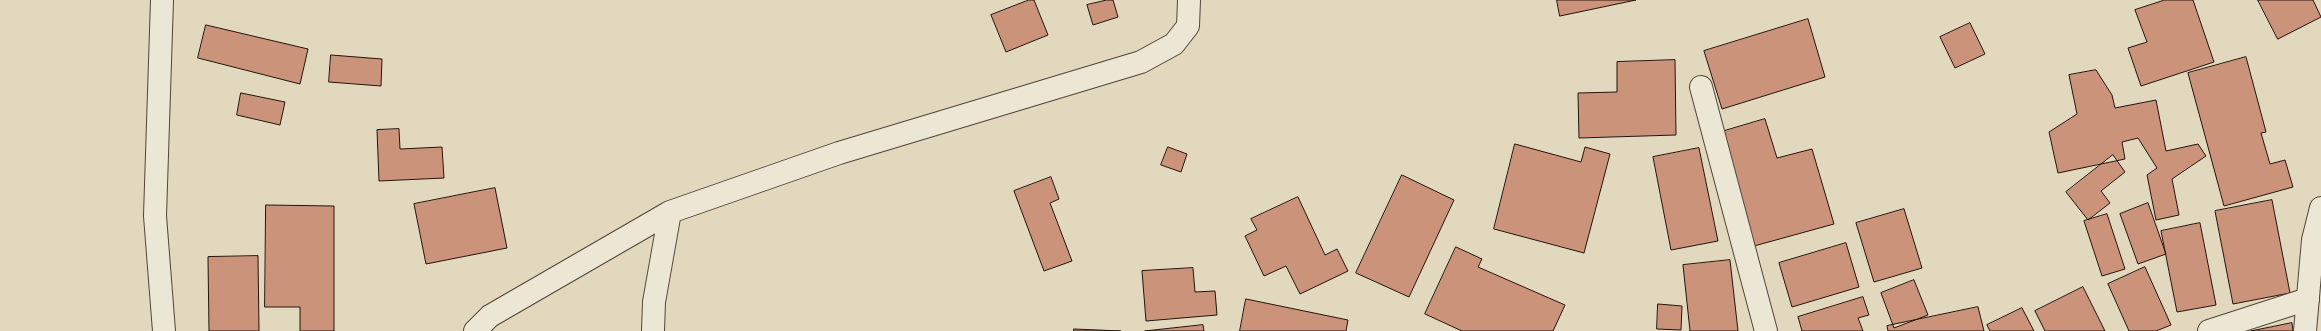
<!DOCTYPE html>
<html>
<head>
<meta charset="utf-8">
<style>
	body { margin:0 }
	canvas { display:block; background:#e1d8bd }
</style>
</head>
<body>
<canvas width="2321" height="331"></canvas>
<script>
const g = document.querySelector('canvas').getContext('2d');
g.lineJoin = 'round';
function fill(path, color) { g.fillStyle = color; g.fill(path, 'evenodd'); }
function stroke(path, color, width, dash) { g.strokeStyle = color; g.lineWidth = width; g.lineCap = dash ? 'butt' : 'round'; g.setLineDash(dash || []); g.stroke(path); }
const building = new Path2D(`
	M1029,0H1034L1048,35L1006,52L991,15Z
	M1107,0H1113L1118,17L1093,25L1087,5Z
	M1557,0H1636L1560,16Z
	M2165,0H2193L2214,62L2141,86L2128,48L2147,42L2135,10Z
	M2258,0H2313L2321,17L2278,39Z
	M1808,19L1825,77L1722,109L1704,51Z
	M1970,23L1985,54L1955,68L1940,37Z
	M206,25L308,49L300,84L198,58Z
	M331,55L382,59L381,86L329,82Z
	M2246,57L2266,132L2261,133L2270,164L2285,160L2293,187L2224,206L2188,73Z
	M1675,60L1676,135L1579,138L1578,93L1617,92V62Z
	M2096,70L2112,95L2115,108L2156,100L2166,151L2198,144L2206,156L2172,179L2179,215L2156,220L2147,175L2157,168L2138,138L2122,142L2125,159L2058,173L2049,132L2077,114L2069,75Z
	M241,93L285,102L280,125L237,115Z
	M1765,119L1777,158L1812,149L1834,224L1754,246L1721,132Z
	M399,129L400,149L442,147L444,178L379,181L377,130Z
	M1515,144L1581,162L1585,147L1610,154L1584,253L1494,229Z
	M1168,147L1187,154L1181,172L1161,165Z
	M1699,148L1718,241L1671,250L1653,157Z
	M2113,155L2125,172L2101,191L2110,203L2088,220L2066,192Z
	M1402,175L1454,200L1409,297L1356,273Z
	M1051,177L1059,199L1050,203L1072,261L1044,271L1014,191Z
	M495,188L507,248L426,264L414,204Z
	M1298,197L1325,255L1337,249L1348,271L1300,294L1286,266L1264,276L1245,236L1257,230L1251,219Z
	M2272,200L2290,293L2233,304L2215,211Z
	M2148,203L2166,254L2138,264L2120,214Z
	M266,205L334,206V331H300V307H265Z
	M1904,209L1922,268L1874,282L1856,223Z
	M2107,214L2125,269L2102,276L2084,221Z
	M2200,223L2216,305L2177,312L2161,231Z
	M1846,243L1859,287L1792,307L1779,263Z
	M1456,247L1482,259L1478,267L1565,305L1553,331H1462L1425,314Z
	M258,256L259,331H209L208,257Z
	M1730,260L1738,331H1690L1683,265Z
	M2145,267L2171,325L2156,331H2129L2108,284Z
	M1193,268L1195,292L1215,291L1217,315L1146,321L1142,271Z
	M1914,280L1928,315L1894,328L1881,293Z
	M2083,287L2105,331H2045L2035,311Z
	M1863,297L1869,315L1858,318L1863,331H1802L1798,317Z
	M1246,299L1348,320L1346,331H1240Z
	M1658,304L1682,306L1681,330L1657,329Z
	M1978,307L1984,331H1888L1887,326Z
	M2022,308L2034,331H1990L1987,325Z
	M2292,323L2293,331H2251Z
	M1203,325L1204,331H1145Z
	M1074,329L1121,331H1074Z`);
fill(building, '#cc937b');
stroke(building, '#24140d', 1);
const minor = new Path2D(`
	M162,0L155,216L164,331
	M1701,87L1766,331
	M475,331L490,316L670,212
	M653,331L654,302L670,212L839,153L1141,62L1174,44L1188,26L1189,0
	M2209,331L2308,299`);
const tertiary = new Path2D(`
	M2305,331L2313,240L2321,208`);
stroke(minor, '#534539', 24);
stroke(tertiary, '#534539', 24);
stroke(minor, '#ece6d4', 22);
stroke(tertiary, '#ece6d4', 22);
</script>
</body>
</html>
